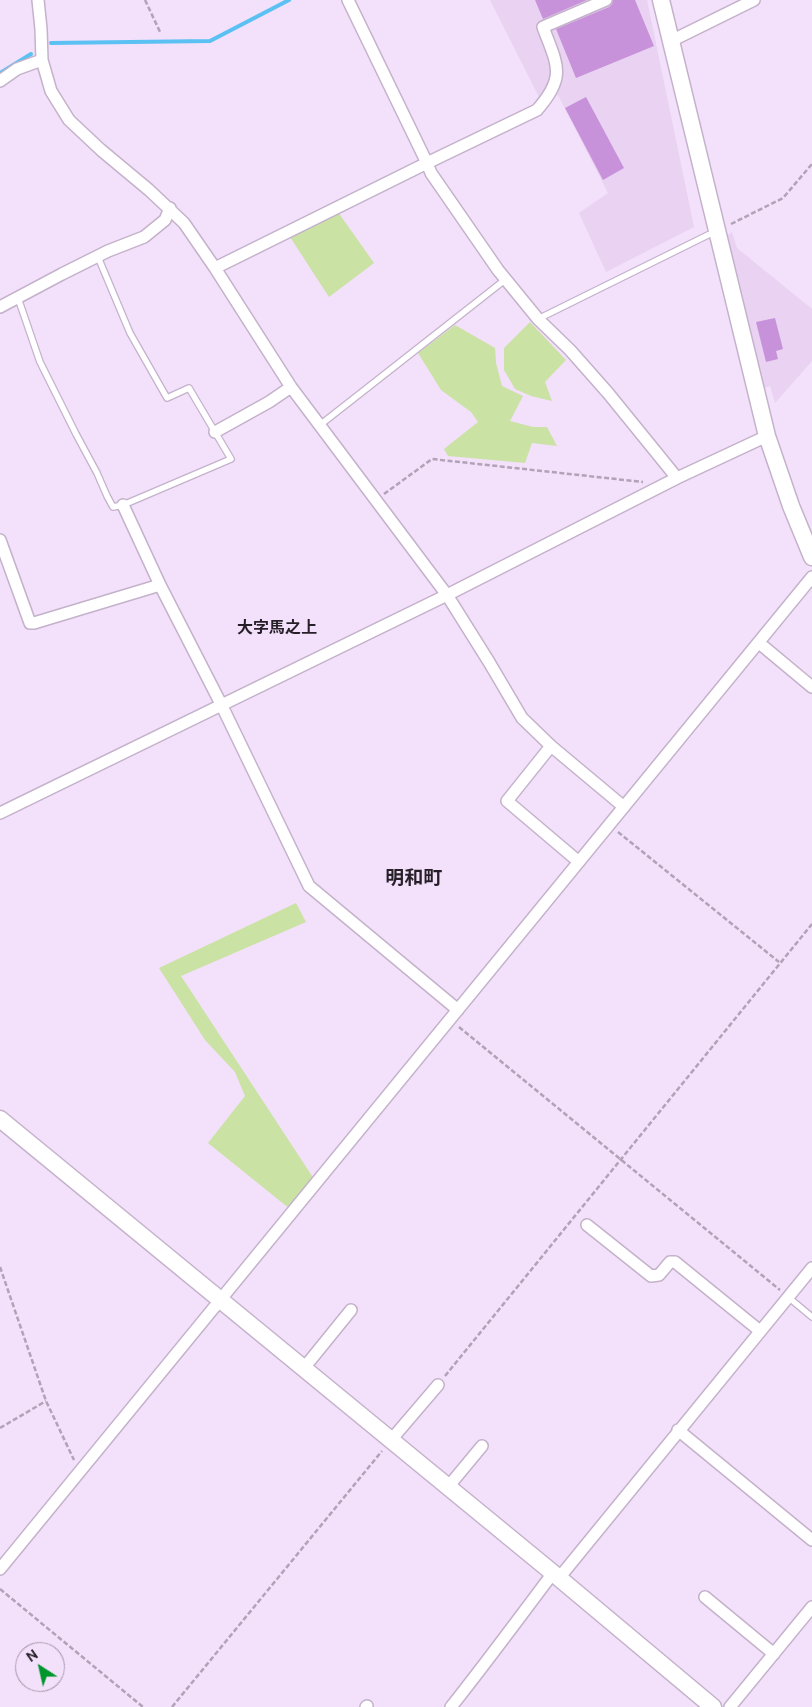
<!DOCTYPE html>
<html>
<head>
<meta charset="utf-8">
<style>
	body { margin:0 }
	#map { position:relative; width:812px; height:1707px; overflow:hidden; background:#f3e0fa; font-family:Ubuntu,sans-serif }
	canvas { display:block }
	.north { position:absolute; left:15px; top:1642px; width:50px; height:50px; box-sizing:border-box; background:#f3e0fa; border:1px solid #a193a6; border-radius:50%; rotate:325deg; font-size:14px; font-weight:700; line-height:20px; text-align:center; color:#261f28 }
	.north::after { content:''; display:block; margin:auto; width:18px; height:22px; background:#01962d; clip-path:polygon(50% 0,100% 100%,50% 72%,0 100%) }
</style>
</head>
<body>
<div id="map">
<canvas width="812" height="1707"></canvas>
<div class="north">N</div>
</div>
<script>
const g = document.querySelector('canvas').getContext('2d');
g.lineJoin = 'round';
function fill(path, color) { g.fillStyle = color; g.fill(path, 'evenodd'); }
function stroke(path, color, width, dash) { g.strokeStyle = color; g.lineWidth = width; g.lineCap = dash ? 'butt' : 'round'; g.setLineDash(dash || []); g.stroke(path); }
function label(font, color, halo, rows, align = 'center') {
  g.font = font + ' Ubuntu,"Noto Sans JP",sans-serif'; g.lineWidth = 4; g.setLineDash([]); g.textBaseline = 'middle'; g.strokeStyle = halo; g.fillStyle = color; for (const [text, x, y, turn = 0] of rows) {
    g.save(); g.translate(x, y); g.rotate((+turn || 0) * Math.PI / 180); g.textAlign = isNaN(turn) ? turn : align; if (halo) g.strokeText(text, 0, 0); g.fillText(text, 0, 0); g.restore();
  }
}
fill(new Path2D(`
	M490,0H647L694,227L606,272L579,213L608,193L558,95L539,97Z
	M732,232L737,248L812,309V361L775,403L770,386L764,388L744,312L727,236Z`), '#e9d2f2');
fill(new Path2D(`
	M338,212L374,263L329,297L290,237Z
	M530,322L566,360L545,382L552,401L531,396L515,389L504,370V348Z
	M455,325L495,348L496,363L502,386L523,396L510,421L533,427H547L557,446L532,443L525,463L448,456L444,449L478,422L471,412L441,390L418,353Z
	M296,903L306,922L181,976L314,1179L290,1209L208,1143L245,1096L235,1072L205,1040L159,968Z`), '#cae2a3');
stroke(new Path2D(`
	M51,43L210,41L289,0
	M0,73L31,54`), '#5bc0f2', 4);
fill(new Path2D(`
	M535,0H587L543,19Z
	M613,0H635L654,46L576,78L556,29L609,7L612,4Z
	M586,97L624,168L603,180L565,108Z
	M775,318L783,349L776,351L778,359L766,362L756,322Z`), '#c892db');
const lane = new Path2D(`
	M18,298L40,362L76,434L97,473L107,496L113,507L123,505L231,459L189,388L167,398L130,333L98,257
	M538,319L716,231
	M320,425L506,279
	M788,1297L812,1317`);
const street = new Path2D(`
	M38,0L41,29L42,60L51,91L69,120L101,150L149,190L184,223L215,268L291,387L447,595L489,662L522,718L551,746L624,807
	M348,0L427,163L431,173L498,270L538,319L570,350L608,393L677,478
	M671,41L754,0
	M0,81L17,69L42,60
	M215,268L427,163L537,110C567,76 557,65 543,27L606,0
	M0,307L62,274L108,251L144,237L165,220L170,208
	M215,432L269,402L291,387
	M123,505L160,585L221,704L309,886L458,1010
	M0,540L30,623H34L160,585
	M764,647L812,687
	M551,746L507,801L579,862
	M0,813L447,595L677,478L767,436
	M587,1225L651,1276L659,1275L670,1262H675L760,1331
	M304,1368L351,1310
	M678,1430L812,1540
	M391,1440L438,1385
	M448,1487L482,1446
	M0,1569L812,577
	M559,1578L812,1268
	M705,1597L774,1654
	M366,1707L367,1706
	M451,1707C486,1663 519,1618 553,1573
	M730,1707L812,1607`);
const secondary = new Path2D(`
	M661,0L767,436L791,506L812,557
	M0,1119L553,1573L713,1707`);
stroke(lane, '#c4b2cb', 8);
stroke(street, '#c4b2cb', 14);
stroke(secondary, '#c4b2cb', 19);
stroke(new Path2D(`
	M145,0L161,34
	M731,224L783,198L812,164
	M384,494L432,459L643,482
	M618,832L779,962
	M459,1027L780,1290
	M0,1267L46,1401L74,1460
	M445,1376L812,924
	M0,1428L46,1401
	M0,1589L143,1707
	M172,1707L382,1451`), '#b1a2b7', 2.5, [5, 2.5]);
stroke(lane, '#fff', 5.5);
stroke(street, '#fff', 11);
stroke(secondary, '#fff', 16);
label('bold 16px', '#261f28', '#f3e0fa', [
	["大字馬之上",277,628]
]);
label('bold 19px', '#261f28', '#f3e0fa', [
	["明和町",414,878]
]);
</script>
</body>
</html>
